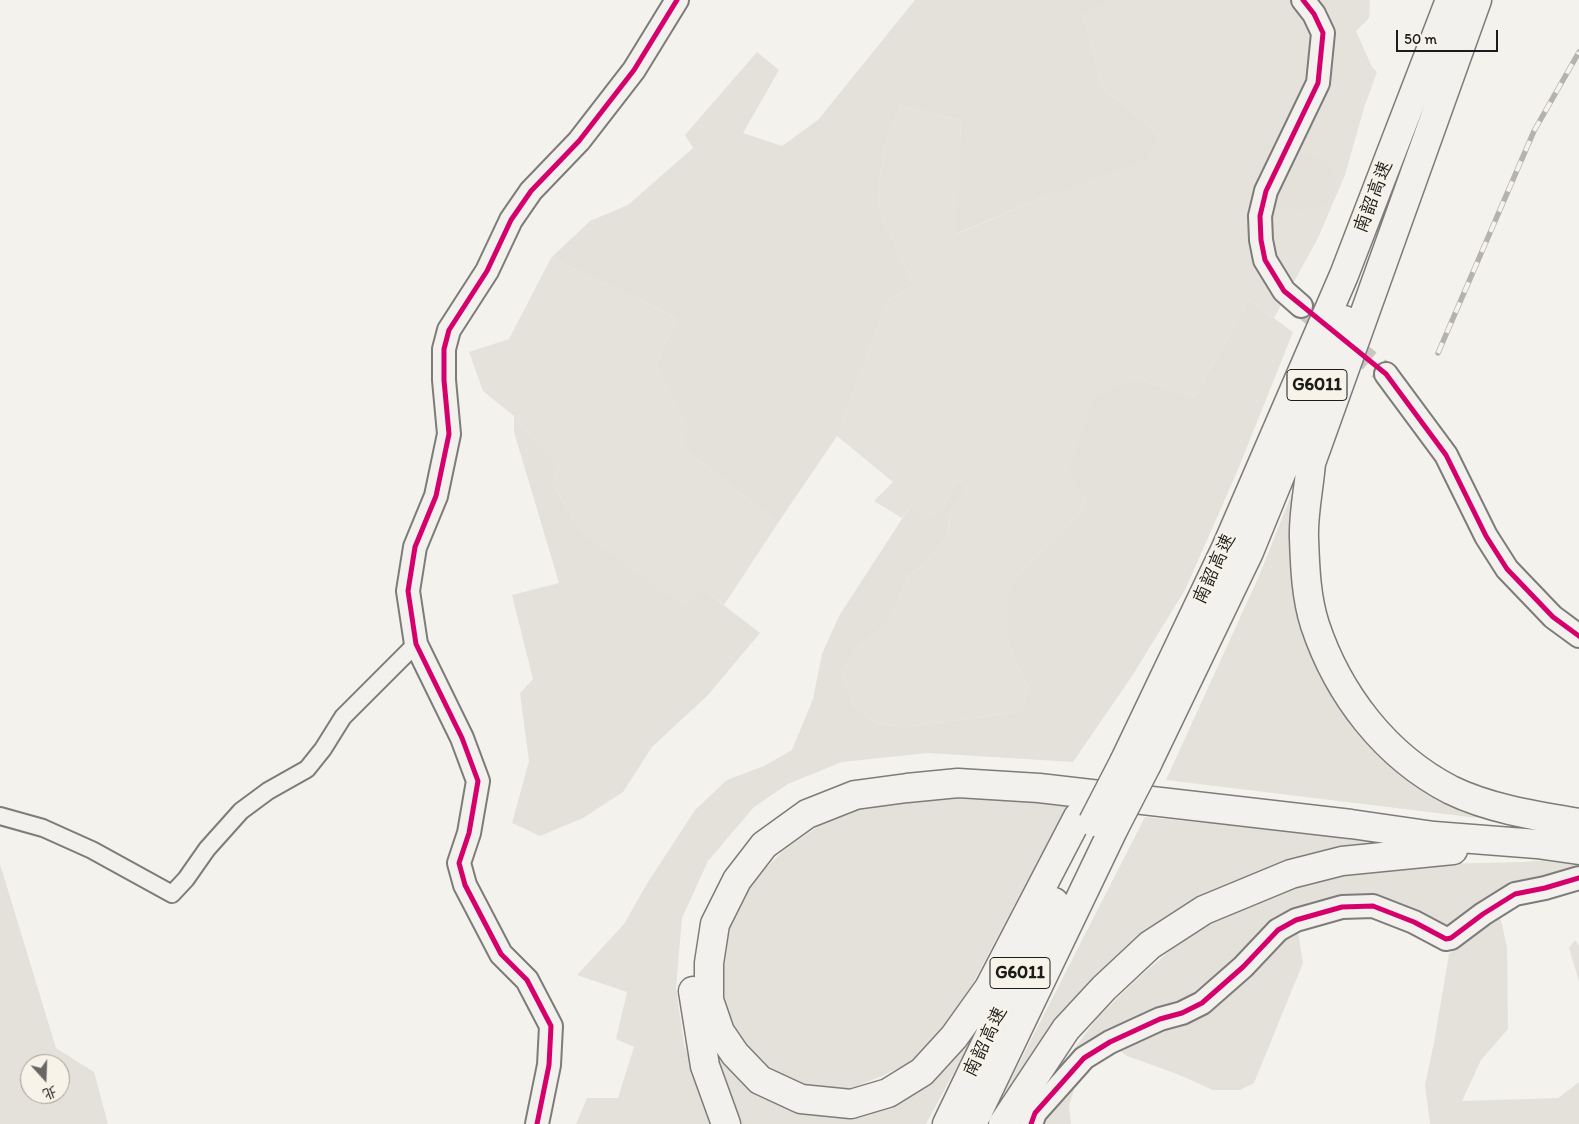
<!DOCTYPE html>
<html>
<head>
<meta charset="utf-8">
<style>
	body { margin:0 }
	#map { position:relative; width:1579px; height:1124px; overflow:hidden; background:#f4f2ec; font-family:Itim,"LXGW WenKai TC",sans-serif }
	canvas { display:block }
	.north { position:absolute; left:20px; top:1054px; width:50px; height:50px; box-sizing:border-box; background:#f7f3e8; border:1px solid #9f9d96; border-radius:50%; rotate:160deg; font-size:14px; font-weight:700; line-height:20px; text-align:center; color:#1c1c1c }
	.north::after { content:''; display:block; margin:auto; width:18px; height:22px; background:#686765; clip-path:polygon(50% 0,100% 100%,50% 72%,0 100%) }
	.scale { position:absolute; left:1396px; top:30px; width:102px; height:22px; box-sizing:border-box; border:2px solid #1c1c1c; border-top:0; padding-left:6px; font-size:15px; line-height:18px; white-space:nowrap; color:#1c1c1c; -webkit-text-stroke:4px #f7f3e8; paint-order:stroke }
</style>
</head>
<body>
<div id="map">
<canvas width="1579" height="1124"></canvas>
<div class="north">北</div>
<div class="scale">50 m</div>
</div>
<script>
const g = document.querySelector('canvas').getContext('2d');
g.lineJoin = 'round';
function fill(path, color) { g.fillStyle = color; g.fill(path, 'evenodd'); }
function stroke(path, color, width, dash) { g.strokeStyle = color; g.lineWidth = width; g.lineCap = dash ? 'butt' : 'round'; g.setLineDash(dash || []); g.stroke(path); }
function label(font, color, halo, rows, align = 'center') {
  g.font = font + ' Itim,"LXGW WenKai TC",sans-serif'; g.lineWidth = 5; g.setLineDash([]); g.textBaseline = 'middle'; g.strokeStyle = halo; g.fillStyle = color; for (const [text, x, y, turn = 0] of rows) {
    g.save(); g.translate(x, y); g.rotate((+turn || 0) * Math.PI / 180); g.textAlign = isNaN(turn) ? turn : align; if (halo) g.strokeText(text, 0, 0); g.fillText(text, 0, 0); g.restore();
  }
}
fill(new Path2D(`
	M1113,0H1370L1369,18L1356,31L1372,67L1377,72L1364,108L1345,175L1318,238L1274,318L1249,300L1194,397L1137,379L1087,499L1077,517L1015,578L1007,641L1028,688L1021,712L905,727L877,724L854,706L841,672L859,647L889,622L908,576L926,563L948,535L949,513L969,488L956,480L943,509L926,522L911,505L902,518L874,501L893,482L837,436L888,300L914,285L879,211L878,191L885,145L900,106L961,120L957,234L1048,195L1158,134L1102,87L1083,15Z
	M551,258L677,318L656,364L690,426L683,447L778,523L724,605L700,587L684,609L581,531L552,483L559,466L538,445L514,416L483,391L469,352L509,339Z`), '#e4e2da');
fill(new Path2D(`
	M915,0H1113L1083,15L1102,87L1158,134L1147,159L1048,195L956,234L961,120L900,106L885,145L878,191L879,211L914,285L888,300L837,436L778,523L683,447L689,426L656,364L677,318L551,258L590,221L628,205L693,148L685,135L757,52L779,70L743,133L782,146L818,120Z
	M1299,154L1321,159L1333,172L1335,189L1329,202C1309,210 1305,213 1284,207L1277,195L1288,167Z
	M1249,300L1293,332L1237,472L1185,590L1132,676L1073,762L928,753L842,762L788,784L754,807L708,861L682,918L676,988L684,1044L710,1124H576L587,1098H618L634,1047L616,1039L627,992L577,975L624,924L648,882L695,810L727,780L764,766L792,750L813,699L822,654L839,616L911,505L926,521L943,509L956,480L969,488L949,513L948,535L926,563L908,576L889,622L859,647L841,672L854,706L877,724L905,727L1021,712L1028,688L1007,641L1006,612L1015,578L1077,517L1087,499L1068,471L1095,398L1137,379L1194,397Z
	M514,416L538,445L559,466L552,483L581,531L684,608L700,587L760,633L708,695L652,747L623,792L583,818L540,836L512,823L529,761L520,693L533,679L512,595L559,583L514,432Z
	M1300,473L1327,685L1511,822L1166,780L1259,576Z
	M952,797L1067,805L973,983L944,1025L915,1060L882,1076L842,1092L801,1086L776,1076L751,1058L735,1033L725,1007L723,967L726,931L743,891L783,851L831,817L894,799Z
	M1145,817L1419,843L1215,892L1159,923L1113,959L1058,1023L991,1124H988Z
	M1579,857V878L1545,888L1451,938L1373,906L1296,920L1303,963L1254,1083L1240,1090H1213L1177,1074L1127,1056L1109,1042L1084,1058L1069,1106L1071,1124H1023L1074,1049L1098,1017L1136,980L1172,949L1229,910L1305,878L1436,864L1524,862Z
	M0,864L56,1048L94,1072L108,1124H0ZM30,1064H60V1094H30Z
	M1500,916L1507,947L1508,1029L1481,1060L1462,1101L1558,1098L1579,1082V1124H1430L1425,1085L1434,1043L1449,954L1476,929Z
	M1575,940L1579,946V982L1569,948Z
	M996,995L926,1124H737L714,1060L717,1044L736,1074L764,1098L796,1113L836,1116L873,1110Z`), '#e4e1da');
stroke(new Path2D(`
	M1301,306L1386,374`), '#c9c7c2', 22, [22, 11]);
const street = new Path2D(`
	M0,816L43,828L92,850L172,894L186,879L207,849L241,811L268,791L307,769L323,749L343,717L416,644`);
const secondary = new Path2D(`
	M1301,306L1284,291L1265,260L1261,240L1260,216L1266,191L1318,83L1323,33L1314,14L1303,0
	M1386,374L1446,455L1486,536L1507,569L1553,617L1579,636
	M537,1124L549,1065L551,1026L527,980L501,954L465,885L459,863L469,833L478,781L462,738L416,644L408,591L415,547L436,496L449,434L444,380V349L449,330L487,271L511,220L531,191L579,141L634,70L677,0
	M1031,1124L1035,1113L1084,1058L1110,1042L1160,1019L1182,1013L1202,1003L1243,967L1278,930L1296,920L1342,907L1373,906L1414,922L1446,939L1451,938L1483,914L1515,894L1545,888L1579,878`);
const highway = new Path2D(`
	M1477,0L1311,463C1309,488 1303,514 1304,538C1305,567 1306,597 1315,625C1338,694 1385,756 1451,790C1490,809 1537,816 1579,823
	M1125,760L1226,548L1344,275L1450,0
	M1147,764L1249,552L1344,320
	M1078,817L989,988L954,1037L922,1072L888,1093L851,1104L801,1099L760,1080L735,1054L720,1032L709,1000V963L715,924L737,880L764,845L807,814L855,795L907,788L958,783L1039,788L1351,824L1434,836L1537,844L1579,850
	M693,991L705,1066L726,1124
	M947,1124L1054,902
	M972,1124L1114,828
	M1003,1124L1066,1029L1104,988L1150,945L1204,910L1291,874L1342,861L1453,850`);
stroke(street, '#7d7c7a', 20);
stroke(secondary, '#7d7c7a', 26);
stroke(highway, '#7d7c7a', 31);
stroke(street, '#f2f1ed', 16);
stroke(secondary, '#f2f1ed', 22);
stroke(highway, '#f2f1ed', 28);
const rail = new Path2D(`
	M1438,353L1534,131L1579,52`);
stroke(rail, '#b4b3b0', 5.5);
stroke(rail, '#f7f3e8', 4, [11]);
const highwayBridge = new Path2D(`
	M1093,822L1125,760
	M1114,828L1147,764`);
stroke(highwayBridge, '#7d7c7a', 31, []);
stroke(highwayBridge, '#f2f1ed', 28);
stroke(new Path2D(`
	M1303,0L1314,14L1323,33L1318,83L1266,191L1260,216L1261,240L1265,260L1284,291L1386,374L1446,455L1486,536L1507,569L1553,617L1579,636
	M537,1124L549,1065L551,1026L527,980L501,954L465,885L459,863L469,833L478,781L462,738L416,644L408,591L415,547L436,496L449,434L444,380V349L449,330L487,271L511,220L531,191L579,141L634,70L677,0
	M1031,1124L1035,1113L1084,1058L1110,1042L1160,1019L1182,1013L1202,1003L1243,967L1278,930L1296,920L1342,907L1373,906L1414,922L1446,939L1451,938L1483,914L1515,894L1545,888L1579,878`), '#d6006c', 5);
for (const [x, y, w] of [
	[1317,385,60],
	[1020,973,60]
]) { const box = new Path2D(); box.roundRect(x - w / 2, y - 15.5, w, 31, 4); g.fillStyle = '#f7f3e8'; g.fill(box); stroke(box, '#1c1c1c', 1); }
label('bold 18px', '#1c1c1c', null, [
	["G6011",1317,385],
	["G6011",1020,973]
]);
label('19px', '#1c1c1c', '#f7f3e8', [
	["南韶高速",1374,197,-69],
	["南韶高速",1215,569,-65],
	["南韶高速",986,1042,-64]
]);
</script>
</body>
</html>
